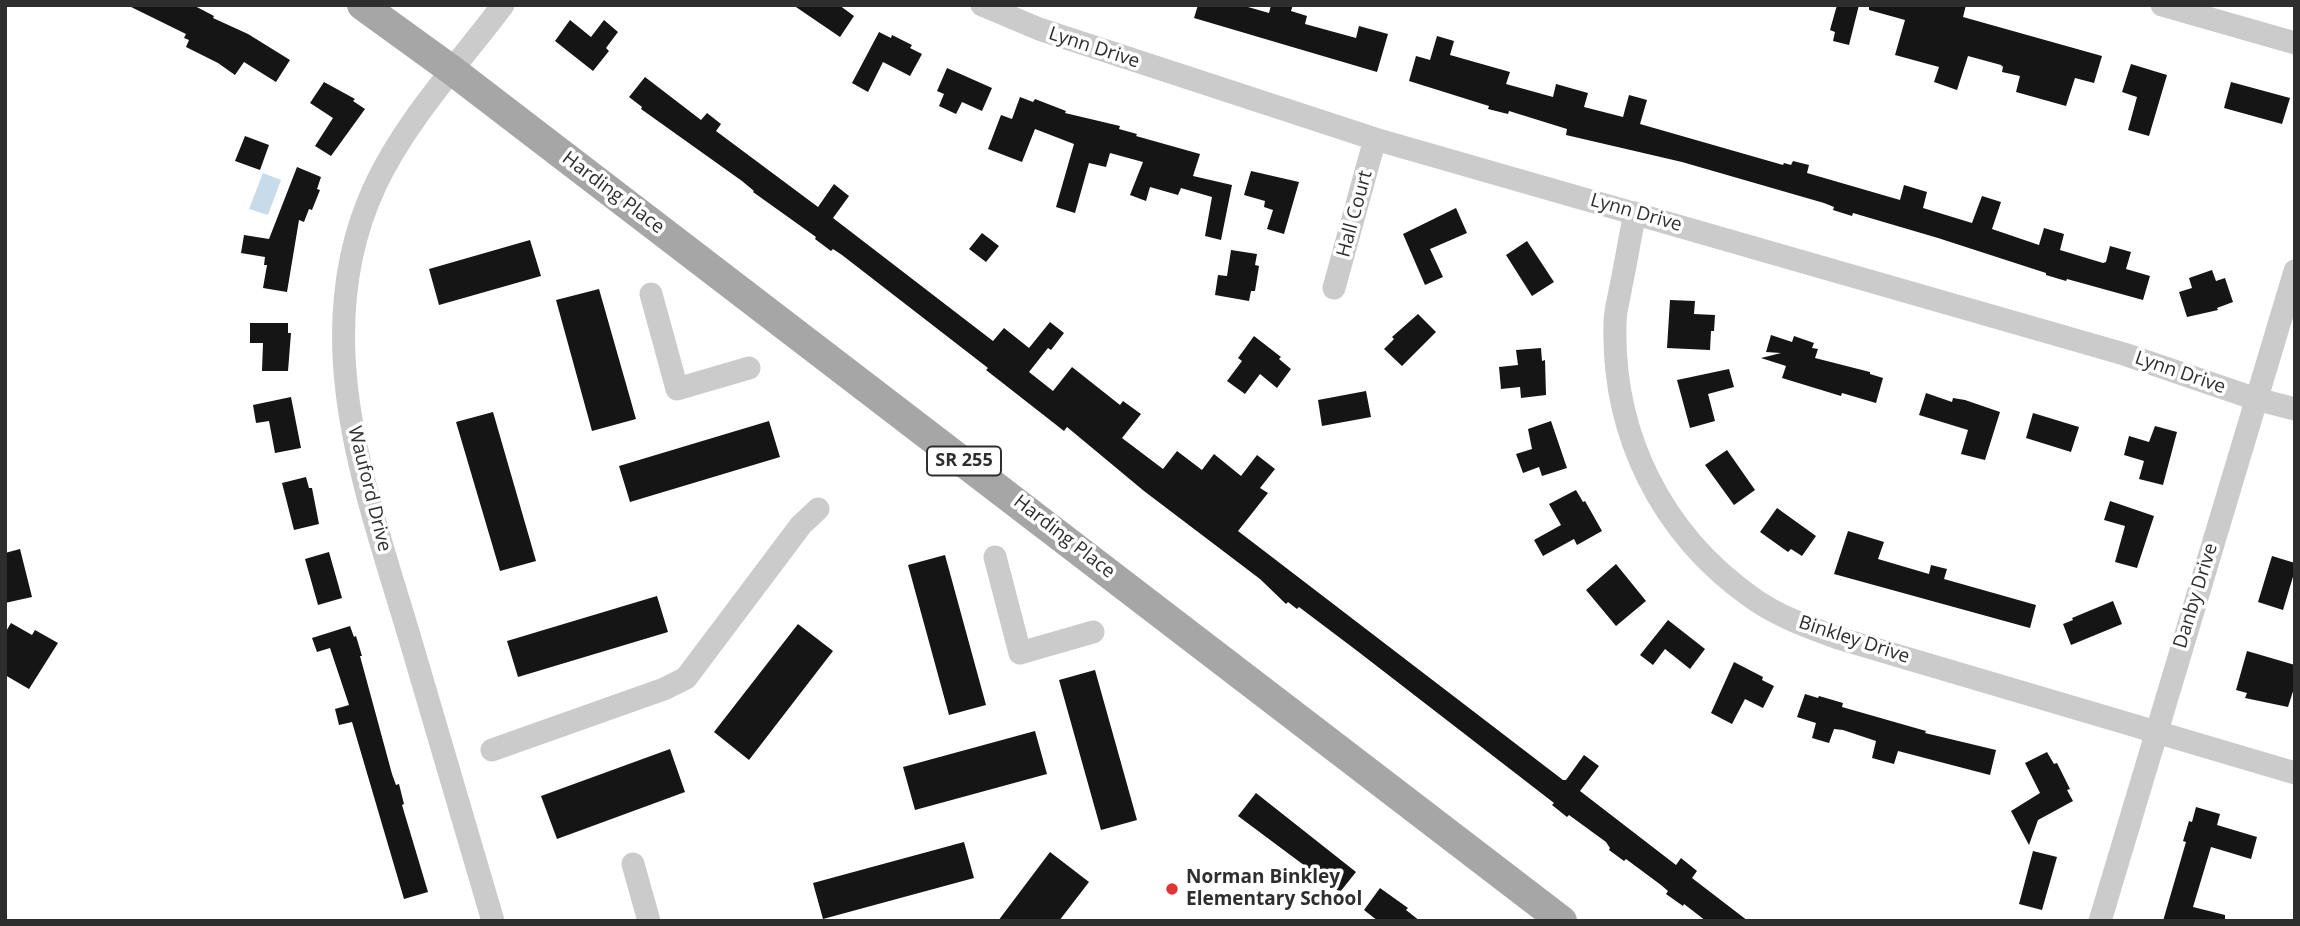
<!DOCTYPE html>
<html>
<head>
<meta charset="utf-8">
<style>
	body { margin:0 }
	#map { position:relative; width:2300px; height:926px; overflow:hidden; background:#fff; font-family:"Open Sans",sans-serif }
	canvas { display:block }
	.frame { position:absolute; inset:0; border:7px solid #2e2e2e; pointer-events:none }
</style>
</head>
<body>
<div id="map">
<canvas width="2300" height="926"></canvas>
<div class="frame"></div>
</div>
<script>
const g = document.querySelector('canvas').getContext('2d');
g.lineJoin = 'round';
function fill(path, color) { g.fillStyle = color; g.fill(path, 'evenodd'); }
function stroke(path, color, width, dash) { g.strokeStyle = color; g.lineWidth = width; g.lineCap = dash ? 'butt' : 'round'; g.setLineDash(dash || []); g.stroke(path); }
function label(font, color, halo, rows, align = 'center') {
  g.font = font + ' "Open Sans",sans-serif'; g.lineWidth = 7; g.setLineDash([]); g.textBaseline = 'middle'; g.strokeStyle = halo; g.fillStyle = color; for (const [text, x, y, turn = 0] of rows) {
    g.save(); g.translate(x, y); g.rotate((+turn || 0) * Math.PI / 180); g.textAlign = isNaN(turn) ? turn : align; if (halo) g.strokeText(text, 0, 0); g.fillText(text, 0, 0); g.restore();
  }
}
fill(new Path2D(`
	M263,173L281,180L268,215L249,209Z`), '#c8dbea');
fill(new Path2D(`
	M127,5H193L214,16L213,18L248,34L290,60L276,82L244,62L235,75L218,63L186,47L189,40L184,38L186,34Z
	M793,5H839L854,16L840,37Z
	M1198,5H1241L1269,13L1271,5H1293L1291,11L1307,16L1305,24L1356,38L1359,26L1388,34L1377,72L1194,18Z
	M1837,5H1859L1849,45L1833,41L1835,32L1830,30Z
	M1869,5H1966L1963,17L2102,56L2094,83L2075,78L2066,106L2016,92L2020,76L2002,72L2003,67L2001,65L1968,56L1957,90L1934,82L1939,67L1895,55L1905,20L1869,10Z
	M570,20L591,37L604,20L618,32L606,48L609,51L593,71L555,41Z
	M879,32L891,38L892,35L912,45L910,48L922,54L910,76L883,62L868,92L852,83Z
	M1437,36L1454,41L1450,55L1510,72L1506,84L1553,97L1556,84L1588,93L1584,107L1623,117L1629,95L1647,100L1640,124L1783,165L1784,163L1791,165L1793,161L1809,165L1807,173L1900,200L1904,185L1927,192L1923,208L1972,223L1982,196L2001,202L1992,229L2039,245L2044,228L2064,234L2060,250L2103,263L2106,262L2110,246L2131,252L2126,269L2150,276L2143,300L2067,279L2066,281L2046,275V273L1938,238L1853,213L1852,216L1833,210L1834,207L1824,203L1682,162L1566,135L1567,129L1509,111L1508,114L1488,109L1489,106L1409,81L1416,56L1430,60Z
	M2131,64L2167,75L2149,136L2128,130L2137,97L2122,92Z
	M947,68L992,88L982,111L962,102L956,114L939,106L944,94L937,91Z
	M645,77L701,120L707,113L721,124L716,131L818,207L834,184L849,196L833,218L993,341L1004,328L1029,348L1050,322L1064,333L1051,350L1048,348L1029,372L1053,391L1072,367L1120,405L1123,401L1141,414L1122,438L1163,469L1177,451L1202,470L1214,454L1241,476L1257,455L1275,469L1260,488L1268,493L1238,531L1563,780H1566L1584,755L1599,766L1580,791L1676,865L1681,858L1697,871L1692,878L1748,921H1706L1684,904L1683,906L1666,894L1668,891L1661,885L1626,859L1624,861L1609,850L1610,848L1606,842L1569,815L1567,817L1552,805L1554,803L1356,650L1299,607L1297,609L1288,602L1286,604L1260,579L1144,491L1067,427L1064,431L986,370L988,368L842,255L833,249L831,251L815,239L816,237L753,192L754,191L742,181L641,109L642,107L629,97Z
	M324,82L355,99L353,101L365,109L331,156L315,146L333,118L310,103Z
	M2231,82L2290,98L2282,124L2224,108Z
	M1020,97L1033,102L1035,99L1066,111L1065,113L1120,126L1119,129L1137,134L1136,136L1200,154L1193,176L1232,185L1221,240L1205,236L1212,197L1181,188L1178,195L1150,187L1146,201L1130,195L1143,162L1110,153L1106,167L1089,163L1075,213L1056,207L1074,144L1035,129L1022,162L988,149L1001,115L1012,119Z
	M245,136L269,145L260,170L235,161Z
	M297,167L321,177L317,189L320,190L312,210L309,209L304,222L299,220L287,292L263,288L267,265H264L265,257L241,253L244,235L269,239Z
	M1251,171L1299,182L1284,234L1267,229L1273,210L1264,207L1265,201L1244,195Z
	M1456,208L1467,233L1430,249L1443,277L1425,285L1403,234Z
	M982,233L999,246L986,262L969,249Z
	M530,240L541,276L439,305L429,269Z
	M1527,241L1554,282L1532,296L1506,255Z
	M1231,250L1257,254L1255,265L1259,266L1255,291H1251L1249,301L1215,295L1218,275L1227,276Z
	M2212,270L2216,281L2225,278L2233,302L2217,308L2218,310L2187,317L2179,292L2192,288L2189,278Z
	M599,289L636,419L592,431L556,300Z
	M1670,300L1695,301L1694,314L1715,315L1714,331H1711L1710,350L1667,348Z
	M1418,314L1436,332L1402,366L1384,349L1394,339L1392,337Z
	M250,323H288V333H291L288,371H262L263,343H250Z
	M1771,335L1792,342L1794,336L1814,343L1812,348L1818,349L1815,358L1870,372V374L1883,378L1876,403L1842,393L1841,396L1782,378L1786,366L1761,358L1781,353L1766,352Z
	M1254,336L1281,357L1279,359L1291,369L1277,388L1260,374L1245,394L1227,381L1242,361L1238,358Z
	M1541,348L1542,361L1545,360L1546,395L1521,398L1520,387L1501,389L1499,367L1518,365L1516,350Z
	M1729,369L1734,387L1708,394L1715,421L1690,428L1677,380Z
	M1366,391L1371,417L1322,426L1318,400Z
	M1926,393L1952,402L1953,398L1965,400L2000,412L1985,460L1961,454L1968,430L1919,415Z
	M291,397L301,448L275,453L269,421L256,423L253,405Z
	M493,412L536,561L500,571L456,422Z
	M2033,413L2079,427L2071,452L2026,438Z
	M769,421L780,457L630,502L619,466Z
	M1551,421L1567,468L1542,476L1539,467L1523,473L1516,454L1532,449L1528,429Z
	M2155,426L2177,432L2163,485L2139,479L2144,461L2124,455L2129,436L2149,442Z
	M1727,450L1755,490L1734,505L1705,465Z
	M306,477L309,488H312L319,524L294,530L282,483Z
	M1576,490L1583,502L1585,501L1602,531L1577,545L1574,539L1543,556L1534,540L1561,525L1549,504Z
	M2110,501L2154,516L2137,568L2115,562L2125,526L2104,520Z
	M1777,508L1816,536L1802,556L1791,549L1788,552L1760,532Z
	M1848,531L1884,542L1878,559L1929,574L1931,565L1947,569L1944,579L2036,605L2030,628L1834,574Z
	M20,549L32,597L5,603V553Z
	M329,552L342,598L318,605L305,559Z
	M945,555L986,705L949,715L908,565Z
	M2272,556L2295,563V570L2283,610L2258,602Z
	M1616,564L1646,601L1616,626L1586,590Z
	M657,596L668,632L518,677L507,641Z
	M2113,601L2122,624L2071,645L2063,624L2073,620L2072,618Z
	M1668,620L1705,649L1690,669L1665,649L1653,665L1640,655Z
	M11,623L32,635L35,630L58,643L29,689L5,675V633Z
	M798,624L833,651L749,760L714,732Z
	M350,626L354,637L356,636L362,656H360L392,774L396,785L399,784L404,804L402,805L428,892L404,899L352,722L339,725L335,709L349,705L330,648L317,652L312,638Z
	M2247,651L2295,665V685L2288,707L2245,698L2247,693L2236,690Z
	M1734,662L1763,677L1762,680L1774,686L1763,708L1745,699L1732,724L1711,713Z
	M1095,670L1137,820L1101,830L1059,680Z
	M1805,694L1818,698L1819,696L1843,703L1842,707L1926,731L1925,733L1996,750L1990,775L1898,751L1894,764L1872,758L1876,741L1843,730L1834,729L1829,743L1812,738L1816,723L1797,717Z
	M1035,731L1047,774L915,810L903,767Z
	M670,749L685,792L557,839L541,796Z
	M2047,752L2054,764L2057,763L2070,789L2067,790L2073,801L2038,820L2029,845L2011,811L2040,793L2025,763Z
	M1256,793L1356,872L1340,892L1238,816Z
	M2196,807L2220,814L2217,825L2257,837L2251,859L2211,847L2193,907L2225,915V921H2163L2186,842L2183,841L2189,821L2192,822Z
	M964,842L974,878L823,919L813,883Z
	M2033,851L2057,857L2042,910L2019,904Z
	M1050,852L1089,882L1059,921H998Z
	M1380,888L1408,908L1406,910L1420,921H1378L1364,910Z`), '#151515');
stroke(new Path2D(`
	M982,5L1039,29L1375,139L2124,354L2256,399L2295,409
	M2162,5L2295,43
	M1635,213C1630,237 1626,262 1621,286C1619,298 1615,311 1615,323C1612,434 1661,533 1751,597C1777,616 1808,627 1838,638L2295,773
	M1334,288L1375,139
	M651,294L677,389L749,368
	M995,557L1020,653L1093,632
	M492,750L664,689L686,678L801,525L818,509
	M633,864L649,921
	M493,921C466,828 438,735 411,642C367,493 305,337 375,186C406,120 460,62 503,5
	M2100,921L2295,271`), '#cbcbcb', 23);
stroke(new Path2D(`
	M362,5L453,71L1562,921`), '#a6a6a6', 30);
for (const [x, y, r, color] of [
	[1172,889,7,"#e03436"]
]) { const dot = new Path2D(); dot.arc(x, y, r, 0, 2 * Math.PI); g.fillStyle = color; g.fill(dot); stroke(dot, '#fff', 2.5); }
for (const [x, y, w] of [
	[964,461,74]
]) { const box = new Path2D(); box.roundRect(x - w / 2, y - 14.5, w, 29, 5); g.fillStyle = '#fff'; g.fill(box); stroke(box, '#2e2e2e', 2); }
label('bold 18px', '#2e2e2e', null, [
	["SR 255",964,461]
]);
label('19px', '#2e2e2e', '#fff', [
	["Lynn Drive",1094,48,18],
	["Harding Place",613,193,37],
	["Lynn Drive",1636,213,16],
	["Hall Court",1355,214,-75],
	["Lynn Drive",2180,373,19],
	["Wauford Drive",369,489,76],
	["Harding Place",1064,537,38],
	["Danby Drive",2196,596,-73],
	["Binkley Drive",1854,640,18]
]);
label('bold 19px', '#2e2e2e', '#fff', [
	["Norman Binkley",1186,878],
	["Elementary School",1186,900]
], 'left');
</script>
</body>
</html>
